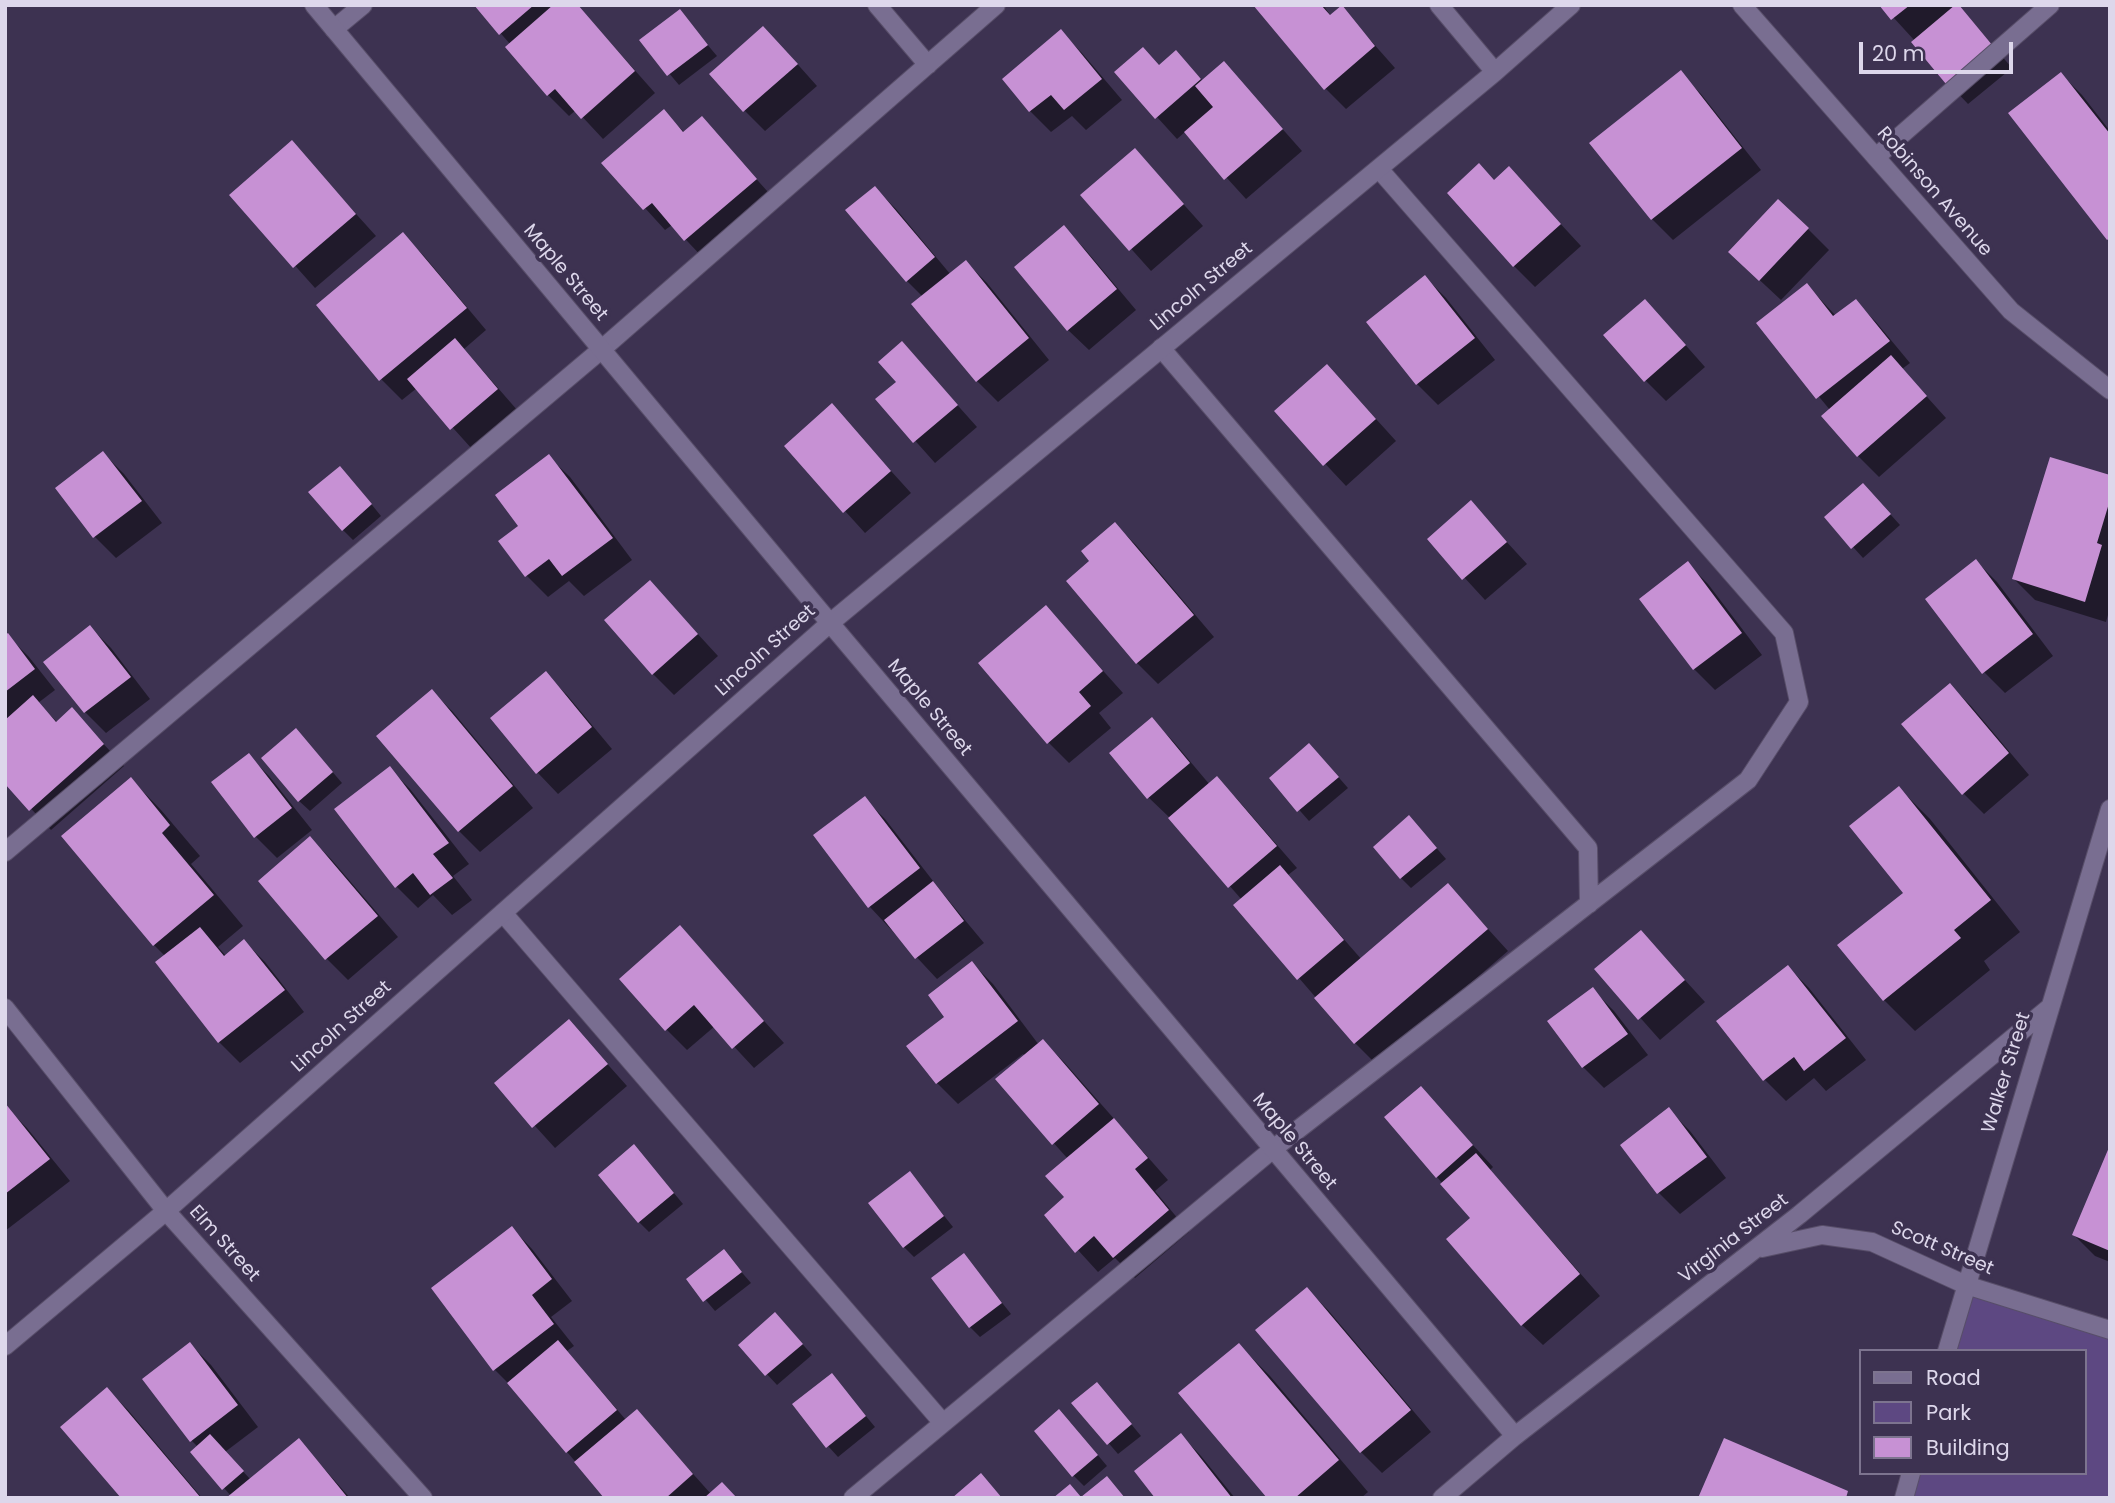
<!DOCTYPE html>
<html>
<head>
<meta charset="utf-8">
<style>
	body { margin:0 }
	#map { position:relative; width:2115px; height:1503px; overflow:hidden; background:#3d3251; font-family:Poppins,sans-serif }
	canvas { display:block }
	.frame { position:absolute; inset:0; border:7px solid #ddd7eb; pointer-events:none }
	.legend { position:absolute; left:1859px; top:1349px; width:228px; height:126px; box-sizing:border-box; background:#3d3251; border:2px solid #7d748f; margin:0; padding:9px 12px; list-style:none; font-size:21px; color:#ddd7eb }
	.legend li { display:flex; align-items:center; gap:14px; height:35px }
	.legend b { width:35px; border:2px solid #7d748f }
	.scale { position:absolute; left:1859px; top:42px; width:154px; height:32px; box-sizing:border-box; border:4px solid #ddd7eb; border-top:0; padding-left:9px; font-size:21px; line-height:24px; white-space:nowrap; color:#ddd7eb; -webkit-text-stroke:5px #3d3251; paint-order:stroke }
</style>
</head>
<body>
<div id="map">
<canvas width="2115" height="1503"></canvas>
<div class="frame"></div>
<ul class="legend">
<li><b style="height:9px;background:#796e91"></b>Road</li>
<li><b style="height:19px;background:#5d4882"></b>Park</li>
<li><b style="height:19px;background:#c791d4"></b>Building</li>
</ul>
<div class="scale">20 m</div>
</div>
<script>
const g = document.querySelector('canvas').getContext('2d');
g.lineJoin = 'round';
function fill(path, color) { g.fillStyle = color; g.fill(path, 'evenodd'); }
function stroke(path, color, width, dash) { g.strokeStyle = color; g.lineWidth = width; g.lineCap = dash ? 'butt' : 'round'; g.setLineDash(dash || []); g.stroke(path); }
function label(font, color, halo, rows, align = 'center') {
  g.font = font + ' Poppins,sans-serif'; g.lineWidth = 7; g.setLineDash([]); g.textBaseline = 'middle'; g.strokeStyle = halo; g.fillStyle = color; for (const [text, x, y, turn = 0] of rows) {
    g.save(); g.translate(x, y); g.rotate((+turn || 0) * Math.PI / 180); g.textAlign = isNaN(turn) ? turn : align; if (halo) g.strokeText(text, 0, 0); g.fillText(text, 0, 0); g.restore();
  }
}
fill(new Path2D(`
	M1966,1285L2110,1330V1498H1904L1911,1473H2085V1351H1947Z`), '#5d4882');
fill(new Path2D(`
	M476,5H577L655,93L603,139L576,110L569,116L548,95L510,44Z
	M1255,5H1323L1331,16L1342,8L1395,68L1346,109L1325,88Z
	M1882,5H1958L2012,68L1968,104L1948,83L1915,41Z
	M679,11L717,56L679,85L641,40Z
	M1061,32L1082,53L1122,100L1086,130L1072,116L1051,132L1030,111L1005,79Z
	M784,49L817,86L765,131L744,110Z
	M1176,53L1203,81L1224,63L1302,151L1246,199L1185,132L1177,139L1116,72L1160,66Z
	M1680,73L1701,94L1761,170L1673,240L1652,219Z
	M2061,74L2082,95L2110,131V241L2011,113Z
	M663,111L685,133L702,118L776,201L706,261L672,225L665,230L604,163Z
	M292,143L376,236L315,288L232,195Z
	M1135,150L1203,226L1151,271L1083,195Z
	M1509,168L1581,246L1535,287L1514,266L1495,181Z
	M875,188L896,209L951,275L966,262L987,283L1049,360L998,402L977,381L923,297L907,281Z
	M1063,227L1084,248L1136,310L1089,350L1068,330Z
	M1808,229L1829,250L1781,300L1751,272Z
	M403,235L424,256L486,330L464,349L518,411L472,449L417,388L402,400L381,379Z
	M1425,277L1446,298L1495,360L1438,405L1417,384Z
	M1807,285L1836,316L1855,301L1876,322L1910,363L1902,369L1946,418L1879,477L1858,456L1830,410L1758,323Z
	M1666,323L1705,367L1666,401L1645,380Z
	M902,343L977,427L935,463L878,399L898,382Z
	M1347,387L1396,441L1346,486L1276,411Z
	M832,406L911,493L865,533L786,446Z
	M103,453L124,474L162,523L116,558L95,537L57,488Z
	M549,457L570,477L632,560L584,596L569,581L548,597L527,576L500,541L520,526Z
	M2110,477V608L2106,622L2035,600L2014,579Z
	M350,478L381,516L353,540L343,530Z
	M1873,495L1900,525L1863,558L1826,517Z
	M1471,503L1527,564L1485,600L1429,539Z
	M1115,524L1136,545L1214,637L1158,684L1137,663L1092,561Z
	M1976,561L1997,582L2053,656L2005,693L1984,672Z
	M1687,563L1708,584L1762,655L1715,690L1694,669L1641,599Z
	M650,582L718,656L674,695L653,674Z
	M1046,607L1123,693L1099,713L1111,728L1069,763L1048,742Z
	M90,627L111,648L150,699L106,733L85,712L46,662Z
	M8,636L29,657L55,690L38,703L58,723L72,710L124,766L51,830L5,781V637Z
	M546,674L567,695L612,749L558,794L538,773Z
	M1950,685L1971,706L2029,775L1984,814L1963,793Z
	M432,691L453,712L533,808L480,852L459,831Z
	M1152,720L1173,741L1210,785L1217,779L1238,800L1297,868L1288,875L1362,960L1448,885L1508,951L1376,1064L1355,1043L1236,905L1242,900L1170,818L1148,797Z
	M306,741L342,783L310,811L299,801Z
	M248,755L269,776L312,830L277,858L256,837L214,783Z
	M1319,755L1348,788L1309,821L1271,778Z
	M389,768L410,789L469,864L453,876L472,900L452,915L433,895L418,908L397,887L336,809Z
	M131,779L161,810L200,856L191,864L243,926L218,947L226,956L244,941L265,962L304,1012L240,1063L219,1042L157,963L165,956L154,945Z
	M1899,788L1930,819L2020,932L1984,961L1990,970L1915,1031L1884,1000L1906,893Z
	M864,798L885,819L940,890L984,943L937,979L870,907L815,835Z
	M1419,828L1446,859L1411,888L1401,878Z
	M310,838L331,859L398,937L348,980L327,959Z
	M680,928L784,1043L754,1068L715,1026L687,1050L666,1029Z
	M1641,932L1705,1002L1660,1040L1597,969Z
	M972,963L993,984L1039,1045L1043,1041L1064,1062L1168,1180L1155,1191L1189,1232L1135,1278L1115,1258L1098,1272L1046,1215L1066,1198L1068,1159L997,1080L1025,1056L1023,1054L958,1104L937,1083L947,1017Z
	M1788,967L1809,988L1866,1060L1826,1091L1814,1078L1786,1101L1765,1080Z
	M1593,990L1614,1011L1648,1055L1604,1088L1583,1067L1549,1021Z
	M569,1021L627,1086L555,1148L496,1083Z
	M1421,1088L1493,1167L1490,1170L1600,1296L1543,1345L1522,1325L1472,1218L1437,1177Z
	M6,1107L27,1128L70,1181L5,1231Z
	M1669,1110L1690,1131L1726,1178L1680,1214L1659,1193Z
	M2110,1149V1262L2095,1256L2074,1235Z
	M644,1157L683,1204L649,1232L639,1222Z
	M910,1173L953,1227L914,1257L904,1247Z
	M512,1228L532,1249L572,1301L551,1317L574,1346L567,1351L626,1420L637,1411L711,1494L736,1498H606L513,1388L495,1370L433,1288Z
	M724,1252L751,1283L715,1311L688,1279Z
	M964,1255L1011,1314L980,1337L970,1327Z
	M1307,1289L1328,1310L1431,1432L1382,1473L1361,1452L1258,1330Z
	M785,1324L812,1355L777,1385L740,1345Z
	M190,1344L211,1365L258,1427L225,1452L251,1480L299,1440L350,1498H229L231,1496L224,1488L198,1447L192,1441Z
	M1239,1345L1270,1376L1368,1492L1361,1498H1269Z
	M832,1375L875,1427L838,1457L828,1446Z
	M107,1389L128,1410L202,1498H123Z
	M1107,1395L1141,1436L1118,1454L1074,1403Z
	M1070,1422L1107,1466L1084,1486L1074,1476Z
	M1181,1435L1201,1456L1235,1498H1158Z`), '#0007');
fill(new Path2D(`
	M474,5H534L499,35Z
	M553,5H578L635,71L581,119L555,89L547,96L505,47Z
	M1253,5H1321L1330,15L1342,5L1375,46L1324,90Z
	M1879,5H1910L1891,20Z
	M1955,5H1959L1993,46L1946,84L1911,42Z
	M680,9L708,45L667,76L639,40Z
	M763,26L798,64L743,112L709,74Z
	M1061,29L1102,79L1064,110L1051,95L1029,112L1002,79Z
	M1143,47L1159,65L1176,50L1201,79L1155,119L1114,72Z
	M1224,61L1283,129L1224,180L1184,132L1213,107L1195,86Z
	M1681,70L1742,148L1651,220L1589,143Z
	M2061,72L2110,134V238L2107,240L2008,113Z
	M664,109L683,132L702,116L757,179L684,241L652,203L643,210L601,163Z
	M292,140L356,214L293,268L229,195Z
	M1135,148L1184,204L1129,251L1080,195Z
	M1479,163L1494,180L1509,166L1561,224L1513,267L1447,193Z
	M875,186L935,257L906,282L845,210Z
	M1778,199L1809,228L1759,281L1728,252Z
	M1064,225L1117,289L1067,331L1014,267Z
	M403,232L467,308L379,381L316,305Z
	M966,260L1029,338L976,382L911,304Z
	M1425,275L1475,338L1416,385L1366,322Z
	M1807,283L1833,316L1856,299L1890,341L1816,399L1756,323Z
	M1645,299L1686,345L1644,382L1603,335Z
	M455,338L498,389L450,430L407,379Z
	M902,341L958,405L913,443L875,399L896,382L878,362Z
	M1891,355L1927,396L1857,457L1821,416Z
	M1327,364L1376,419L1323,466L1274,411Z
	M832,403L891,471L843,513L784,446Z
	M103,451L142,501L93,538L55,488Z
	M549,454L613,538L562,576L549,559L525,577L498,541L518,526L495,495Z
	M2050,457L2110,475V500L2097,543L2102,545L2085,602L2012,579Z
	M340,466L372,504L342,531L308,492Z
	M1863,483L1891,514L1851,549L1824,517Z
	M1471,500L1507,542L1462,580L1427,539Z
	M1115,522L1194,615L1136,664L1066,581L1089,561L1081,551Z
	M1976,559L2033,634L1982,674L1925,599Z
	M1688,561L1742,633L1693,670L1639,599Z
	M650,580L698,634L652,675L604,620Z
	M1046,605L1103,671L1079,692L1091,706L1047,744L978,663Z
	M90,625L131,677L84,713L43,662Z
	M8,633L35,669L5,692V635Z
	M546,671L592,727L536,774L490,718Z
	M1950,683L2009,753L1962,795L1901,724Z
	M432,689L513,786L458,832L376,736Z
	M33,695L56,722L72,707L104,744L29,811L5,784V720Z
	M1152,717L1190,763L1147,799L1109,753Z
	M296,728L333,772L298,802L261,758Z
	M1309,743L1339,777L1297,812L1269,778Z
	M249,753L292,808L254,838L211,782Z
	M390,766L449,843L433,854L453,878L430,895L413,873L395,888L334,809Z
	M1217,776L1277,846L1228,888L1168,818Z
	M131,777L170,825L162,833L214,895L153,946L61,836Z
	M1899,786L1991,900L1954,930L1961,938L1883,1001L1837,945L1903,893L1849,826Z
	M865,796L920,868L868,908L813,835Z
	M1409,815L1437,848L1400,879L1373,847Z
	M310,836L378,916L325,960L258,881Z
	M1280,865L1344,940L1297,980L1233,905Z
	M933,881L964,921L915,959L884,920Z
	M1448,883L1488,929L1354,1044L1314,998Z
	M680,925L764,1021L732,1049L694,1005L665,1031L619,979Z
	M200,927L224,956L244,939L285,990L218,1043L155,962Z
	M1641,930L1685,980L1638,1020L1594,969Z
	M972,961L1018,1021L936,1084L906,1046L944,1017L928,995Z
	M1788,965L1846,1038L1804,1071L1794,1057L1763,1081L1716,1021Z
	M1593,987L1628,1034L1582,1068L1547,1021Z
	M569,1019L608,1064L532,1128L494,1083Z
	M1043,1039L1099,1104L1052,1145L995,1079Z
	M1421,1086L1473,1145L1436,1178L1384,1117Z
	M5,1103L50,1159L5,1194Z
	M1669,1107L1707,1157L1657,1194L1620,1145Z
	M1114,1118L1148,1158L1135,1169L1169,1210L1113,1258L1094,1236L1075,1253L1044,1215L1064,1197L1045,1176Z
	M634,1144L674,1193L638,1223L598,1175Z
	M2110,1145V1251L2072,1235Z
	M1476,1153L1580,1274L1521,1326L1446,1239L1470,1218L1440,1184Z
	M910,1171L944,1216L903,1248L868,1203Z
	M512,1226L552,1279L532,1295L554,1324L493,1371L431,1288Z
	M724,1249L742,1272L703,1302L686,1279Z
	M964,1253L1002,1303L969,1328L931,1278Z
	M1307,1287L1411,1410L1360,1453L1255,1330Z
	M775,1312L803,1344L765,1376L738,1345Z
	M558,1340L617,1410L566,1453L507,1383Z
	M190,1342L238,1405L190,1442L142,1379Z
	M1239,1343L1339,1460L1295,1498H1267L1178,1393Z
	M832,1373L866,1416L826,1448L792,1404Z
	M1097,1382L1132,1424L1107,1445L1071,1403Z
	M107,1387L201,1498H121L60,1427Z
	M637,1409L693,1474L666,1498H604L574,1462Z
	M1059,1409L1098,1455L1072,1477L1034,1431Z
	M1181,1433L1232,1498H1155L1134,1471Z
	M210,1434L244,1471L222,1490L190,1452Z
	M299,1438L348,1498H226Z
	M1724,1438L1848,1491L1846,1498H1698Z
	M981,1473L1002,1498H952Z
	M1107,1476L1125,1498H1053L1070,1484L1081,1497Z
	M722,1482L737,1498H704Z`), '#c791d4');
const service = new Path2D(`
	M877,5L928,65
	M334,29L363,5
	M1876,157L2050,5
	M1161,348L1588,848L1589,904
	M5,852L602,349L996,5
	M503,913L943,1423
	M853,1498L1273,1149L1748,780L1799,702L1784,633L1379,169`);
const minor = new Path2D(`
	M314,5L830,623L1515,1436
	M1439,5L1495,72
	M1742,5L2011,311L2110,390
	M5,1008L166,1211L423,1498
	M1762,1248L1822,1235L1872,1242L1966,1285L2110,1330
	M5,1346L166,1211L830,623L1495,72L1571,5
	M1947,1351L2110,809
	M1442,1498L1515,1436L1799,1215L2049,1008
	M1904,1498L1911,1473`);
stroke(service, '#584e69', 20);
stroke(minor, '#584e69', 20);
stroke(service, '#796e91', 18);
stroke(minor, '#796e91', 18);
label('19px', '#ddd7eb', '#3d3251', [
	["Robinson Avenue",1934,192,49],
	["Maple Street",565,273,50],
	["Lincoln Street",1202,287,-40],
	["Lincoln Street",766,651,-42],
	["Maple Street",929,708,50],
	["Lincoln Street",342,1027,-42],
	["Walker Street",2007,1073,-73],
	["Maple Street",1294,1142,50],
	["Virginia Street",1734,1239,-38],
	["Elm Street",224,1244,48],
	["Scott Street",1942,1249,23]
]);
</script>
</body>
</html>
